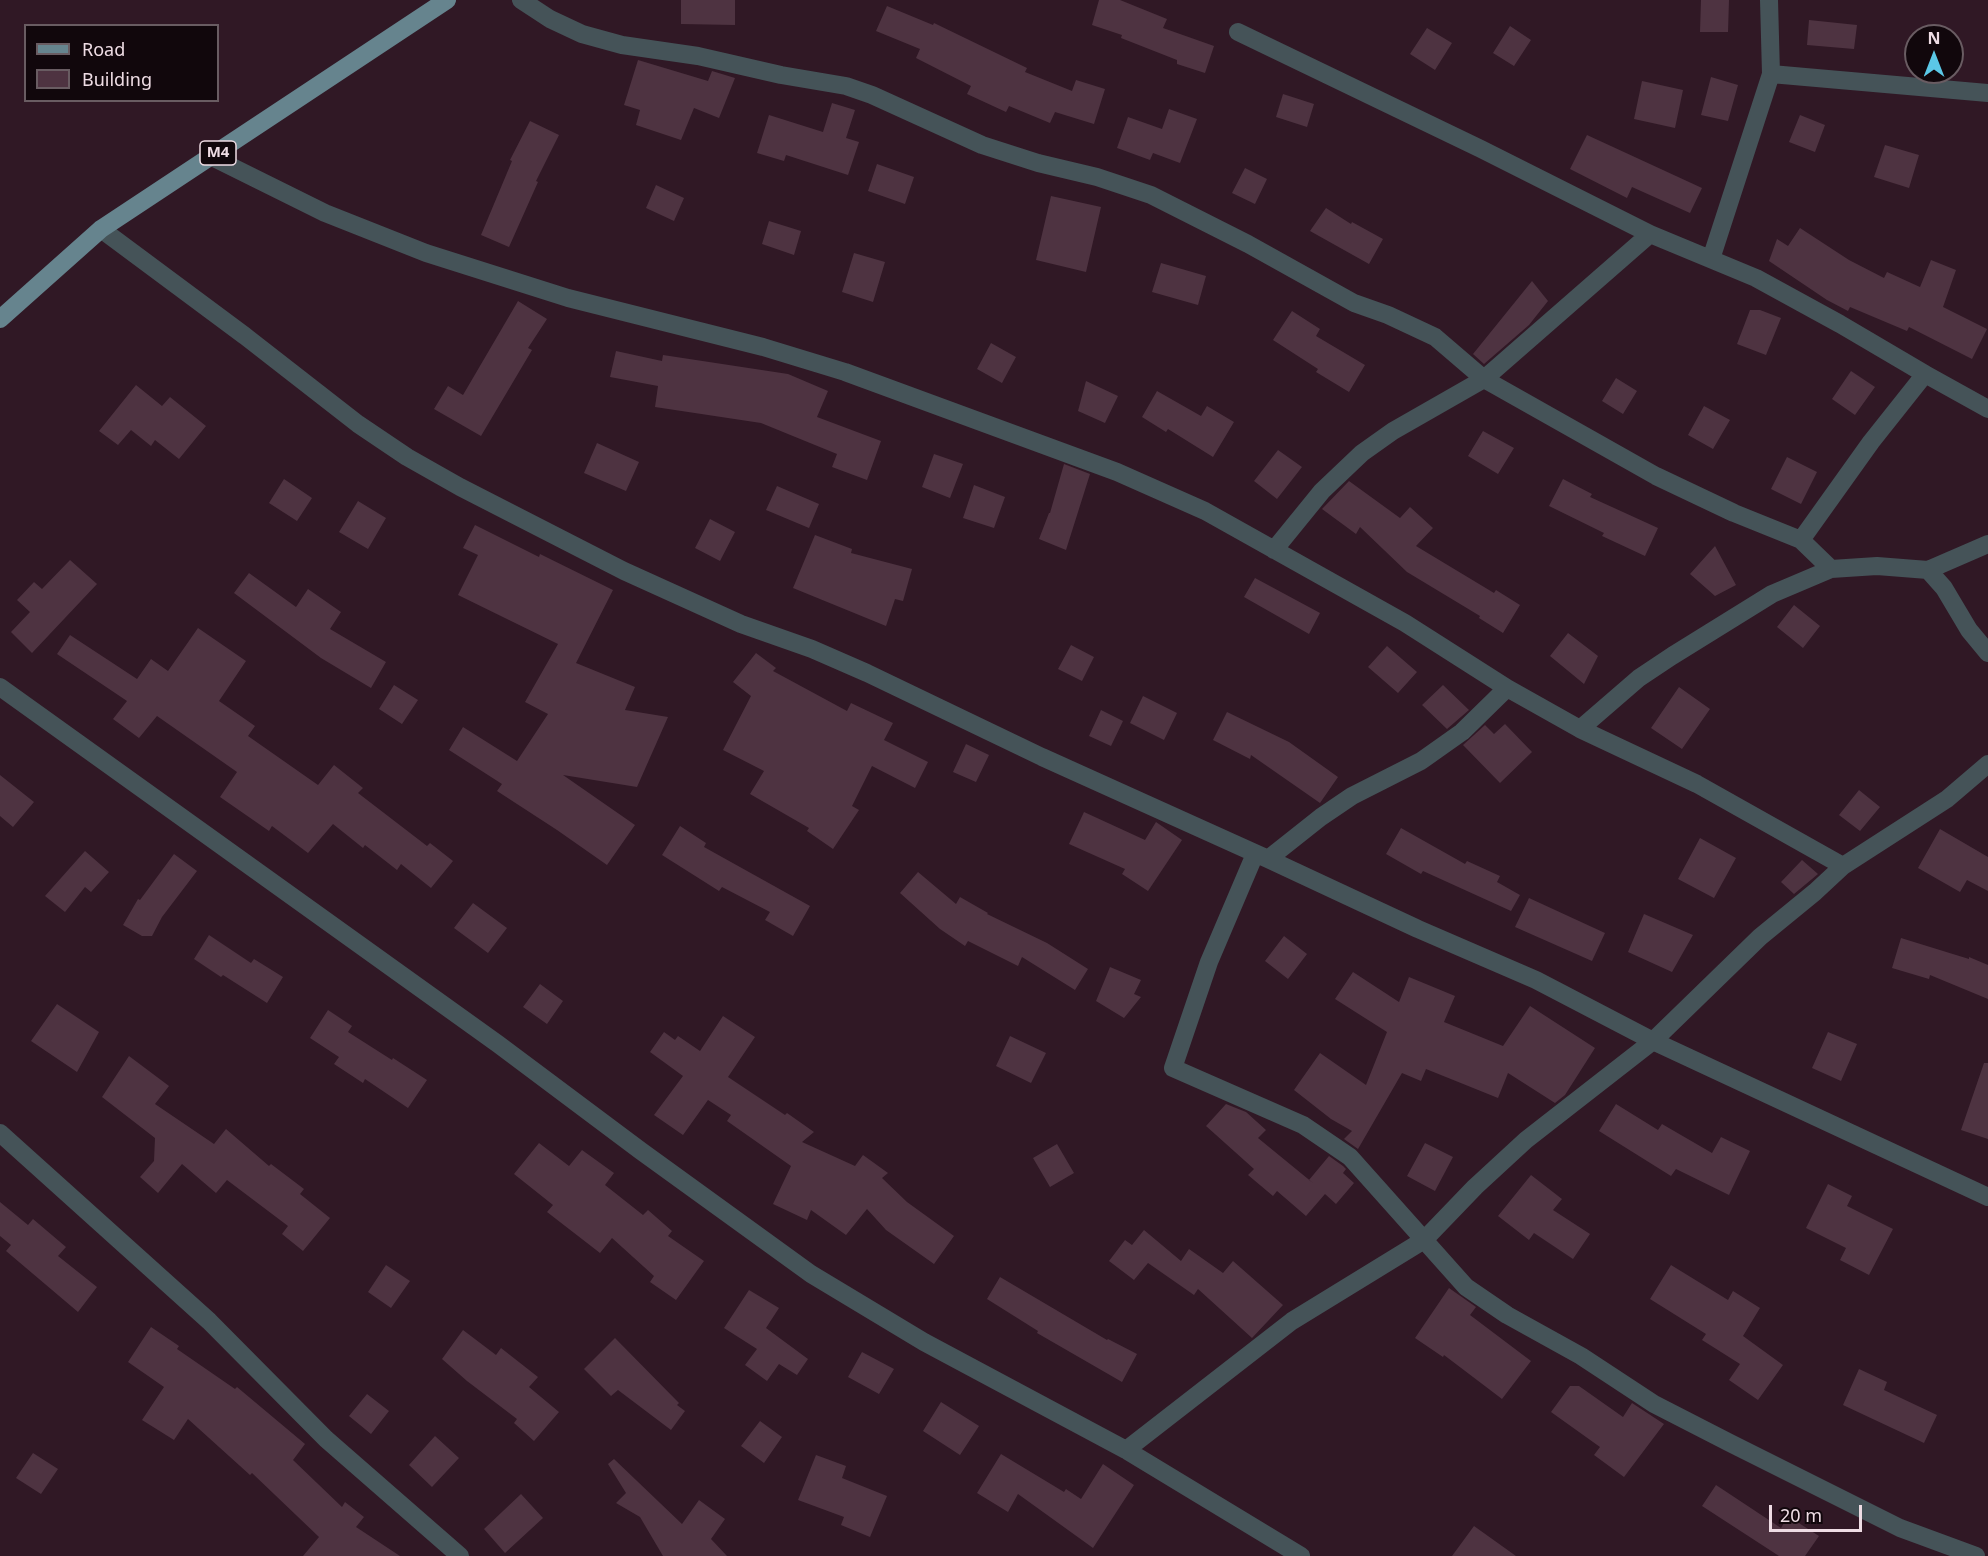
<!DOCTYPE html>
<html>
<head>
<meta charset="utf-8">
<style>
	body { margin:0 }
	#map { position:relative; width:1988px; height:1556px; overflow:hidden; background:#301825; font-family:"Noto Sans",sans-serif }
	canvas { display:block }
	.legend { position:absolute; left:24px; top:24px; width:195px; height:78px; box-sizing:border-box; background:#11070c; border:2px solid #695c62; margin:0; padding:8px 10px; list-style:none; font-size:18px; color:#eedce4 }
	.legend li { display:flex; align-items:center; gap:12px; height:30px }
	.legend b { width:30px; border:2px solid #695c62 }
	.north { position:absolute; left:1904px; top:24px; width:60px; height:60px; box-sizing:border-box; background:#11070c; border:2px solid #695c62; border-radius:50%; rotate:0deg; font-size:16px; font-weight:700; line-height:24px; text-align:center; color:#eedce4 }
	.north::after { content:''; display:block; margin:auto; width:21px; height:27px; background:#5bc8e7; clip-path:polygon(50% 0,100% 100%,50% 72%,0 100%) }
	.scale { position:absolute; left:1769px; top:1505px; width:93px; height:27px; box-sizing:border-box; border:3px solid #eedce4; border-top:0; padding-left:8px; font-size:18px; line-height:21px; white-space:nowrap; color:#eedce4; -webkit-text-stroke:4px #11070c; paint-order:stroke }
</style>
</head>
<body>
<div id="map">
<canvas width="1988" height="1556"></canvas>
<ul class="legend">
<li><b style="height:8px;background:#66848e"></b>Road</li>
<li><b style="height:16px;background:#4e3341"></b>Building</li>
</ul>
<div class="north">N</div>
<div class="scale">20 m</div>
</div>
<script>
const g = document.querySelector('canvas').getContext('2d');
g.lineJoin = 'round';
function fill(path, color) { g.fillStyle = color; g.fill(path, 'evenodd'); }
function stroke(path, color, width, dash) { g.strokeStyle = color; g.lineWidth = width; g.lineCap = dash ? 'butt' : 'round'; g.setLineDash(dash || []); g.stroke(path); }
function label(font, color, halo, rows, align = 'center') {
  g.font = font + ' "Noto Sans",sans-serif'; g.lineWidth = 4.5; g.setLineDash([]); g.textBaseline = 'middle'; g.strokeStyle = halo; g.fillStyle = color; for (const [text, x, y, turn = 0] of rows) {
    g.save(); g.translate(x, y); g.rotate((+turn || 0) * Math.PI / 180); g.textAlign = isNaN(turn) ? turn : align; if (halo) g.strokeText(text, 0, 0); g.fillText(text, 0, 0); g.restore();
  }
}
fill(new Path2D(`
	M681,0H735V25L681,24Z
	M1099,0H1120L1167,19L1163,28L1214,46L1205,73L1177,64V60L1121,38L1122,35L1092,25Z
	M1701,0H1729L1728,32H1700Z
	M887,6L933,25L934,23L1027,68L1025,72L1072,91L1076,80L1105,89L1094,124L1055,112L1050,123L1009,106L1006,112L967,94L971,86L916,58L920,49L876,31Z
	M1809,20L1857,25L1854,49L1807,45Z
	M1510,26L1531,40L1514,66L1493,53Z
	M1427,28L1452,43L1435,70L1410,54Z
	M638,60L708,81L712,71L735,78L719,118L694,108L681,140L636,125L640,110L624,105Z
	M1711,77L1738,85L1728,121L1701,115Z
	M1642,81L1683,90L1675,128L1634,119Z
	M1283,94L1314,104L1307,127L1276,117Z
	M832,103L855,110L846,138L859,142L848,175L786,155L784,161L757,153L769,115L823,132Z
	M1169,109L1197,119L1180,163L1153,153L1150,160L1117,148L1128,117L1162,129Z
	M1800,115L1825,125L1815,152L1789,142Z
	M530,121L559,135L536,181L538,182L509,247L481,235L512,161L510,160Z
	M1587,135L1702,188L1690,213L1632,187L1627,198L1570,169Z
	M1885,145L1919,155L1909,188L1874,177Z
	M877,164L914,177L905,204L868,191Z
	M1245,168L1267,179L1255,204L1232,193Z
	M656,185L684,198L674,221L646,208Z
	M1051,196L1101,207L1086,272L1036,260Z
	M1326,208L1351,224L1352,222L1383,239L1369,264L1310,231Z
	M769,221L801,231L794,255L762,244Z
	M1800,228L1849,260L1884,278L1887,272L1920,287L1931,260L1956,270L1943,307L1987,329L1972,359L1909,327L1907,331L1850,307L1848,311L1827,300L1769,261L1777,239L1788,246Z
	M854,253L885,262L873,302L842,292Z
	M1161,263L1206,276L1198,305L1152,292Z
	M1532,281L1548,301L1529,325L1484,364L1473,354Z
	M518,301L547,319L528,348L532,350L481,436L434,409L448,386L463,395Z
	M1750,310H1760L1781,318L1766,355L1737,344Z
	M1292,311L1320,329L1316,336L1365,365L1349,392L1316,372L1318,369L1273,340Z
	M991,343L1016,357L1002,383L977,369Z
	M616,351L662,361L663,355L788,374L828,391L817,417L881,441L867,480L832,467L837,454L761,423L655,407L658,386L610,377Z
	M1851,371L1875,387L1855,415L1832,399Z
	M1616,378L1637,391L1623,414L1602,401Z
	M1086,381L1118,396L1105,423L1078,411Z
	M136,385L162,406L170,397L206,426L179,459L155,440L151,446L131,430L118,445L99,431Z
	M1157,391L1201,416L1207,406L1234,422L1213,457L1168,429L1166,432L1142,417Z
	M1704,406L1730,420L1713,449L1688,435Z
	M1483,431L1514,448L1498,474L1468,456Z
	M597,443L639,462L626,491L584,473Z
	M1278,450L1302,467L1277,499L1254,481Z
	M934,454L963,464L950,498L922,487Z
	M1787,457L1817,472L1801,504L1771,489Z
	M1064,464L1090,474L1066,550L1039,539L1049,513H1050Z
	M284,479L312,498L297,521L269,503Z
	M1563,479L1592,494L1590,497L1658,528L1645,556L1602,536L1604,533L1549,506Z
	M1349,481L1400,518L1410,507L1433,528L1416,546L1494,593L1496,590L1520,605L1503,633L1479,618L1480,616L1407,572L1360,527L1356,534L1322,509Z
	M974,485L1005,497L994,528L963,518Z
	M777,486L819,504L809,528L766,510Z
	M358,501L386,518L368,549L339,532Z
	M710,519L735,532L720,561L695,548Z
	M475,525L539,557L540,554L613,590L576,663L635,687L625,710L668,717L637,787L563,775L635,825L607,865L557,830L497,791L502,784L449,750L463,727L517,761L548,714L525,702L558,644L458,595L478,555L463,548Z
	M815,535L852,549L851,553L912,569L903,601L895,599L886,626L793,588Z
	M1715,546L1736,585L1715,596L1690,574Z
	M70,560L97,584L32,653L11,632L30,612L17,600L34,582L42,589Z
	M249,573L296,607L308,589L341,612L330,629L386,662L371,688L321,658L234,593Z
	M1255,578L1320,613L1309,634L1244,597Z
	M1794,605L1820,626L1803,648L1777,627Z
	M198,628L246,661L219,701L255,726L248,736L318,785L334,765L363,788L358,793L427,846L430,843L453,861L431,888L401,864L397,870L365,845L363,848L333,824L308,853L272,826L269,831L220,797L237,772L157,716L139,738L113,719L127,701L57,654L70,635L137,679L151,659L168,671Z
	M1568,633L1598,656L1584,684L1550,656Z
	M1071,645L1094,657L1082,681L1058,669Z
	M1387,646L1417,672L1398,693L1368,667Z
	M756,653L776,668L773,671L847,711L851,703L893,723L884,740L928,762L915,788L872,766L852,806L859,810L833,849L807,831L809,828L750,794L764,771L723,750L751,696L733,682Z
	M394,685L418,700L402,724L379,709Z
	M1443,685L1469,710L1447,729L1422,705Z
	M1679,687L1710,709L1682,749L1651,728Z
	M1143,696L1177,713L1164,740L1130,723Z
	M1101,710L1123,721L1111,746L1089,736Z
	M1227,712L1289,742L1338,777L1320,803L1251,755L1250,759L1213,740Z
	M1505,724L1532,752L1500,783L1463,745L1485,725L1494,734Z
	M966,744L989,755L976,782L953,772Z
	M0,775L34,802L13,827L0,816Z
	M1859,790L1880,807L1860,831L1839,815Z
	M1084,812L1145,840L1156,822L1182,840L1148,891L1122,874L1125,869L1069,844Z
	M680,826L706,843L704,847L810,906L793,936L765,920L770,912L722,887L719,891L662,855Z
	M1401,828L1465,864L1467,861L1500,876L1497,882L1520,895L1511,911L1423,871L1421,874L1386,854Z
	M1940,829L1988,857V891L1967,880L1960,892L1918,868Z
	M1700,838L1736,858L1714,898L1678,879Z
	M85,851L109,872L91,892L85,887L65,912L45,896Z
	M174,854L197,871L162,917L152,936H142L123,925L138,899L140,900Z
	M1802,860L1818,874L1794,894L1781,882Z
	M918,872L956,904L960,897L988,913L987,914L1047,943L1088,969L1075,990L1022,957L1018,966L968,941L965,946L940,929L900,893Z
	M1529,898L1605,933L1592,961L1515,927Z
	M473,903L507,928L488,953L454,928Z
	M1644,914L1693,935L1672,972L1628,952Z
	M209,935L251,963L254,959L283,977L267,1003L223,975L221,977L194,959Z
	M1284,936L1307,954L1288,979L1265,961Z
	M1901,938L1969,959V957L1988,965V999L1930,975L1929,979L1892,968Z
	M1110,967L1141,980L1134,994L1141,997L1124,1018L1096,1001Z
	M1353,972L1399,1002L1409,977L1455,996L1444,1022L1503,1046L1530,1006L1595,1048L1565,1095L1555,1103L1508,1073L1498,1098L1426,1069L1421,1081L1402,1073L1358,1149L1344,1139L1352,1131L1331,1119L1294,1090L1320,1053L1366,1085L1387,1032L1335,999Z
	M540,984L563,1001L547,1024L523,1007Z
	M57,1004L99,1032L77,1072L31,1041Z
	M328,1010L352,1026L348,1032L392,1060L393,1058L427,1080L408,1108L365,1079L363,1083L334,1064L339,1057L310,1038Z
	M723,1016L755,1037L728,1077L785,1115L787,1113L814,1132L802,1142L855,1166L863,1155L888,1173L882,1178L907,1202L954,1236L934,1264L886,1230L867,1209L846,1235L811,1210L807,1220L773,1204L791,1166L727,1121L731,1115L708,1100L683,1135L654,1115L683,1076L650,1052L664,1032L675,1040L678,1036L700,1051Z
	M1828,1032L1857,1044L1841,1081L1812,1068Z
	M1010,1036L1046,1053L1031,1083L996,1066Z
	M129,1056L169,1086L155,1104L214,1144L226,1129L269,1166L271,1164L304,1189L300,1194L330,1218L303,1251L282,1234L288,1226L227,1180L216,1193L182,1164L158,1193L140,1177L154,1161L155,1138L102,1097Z
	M1984,1063H1988V1139L1961,1130Z
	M1226,1104L1246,1112L1266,1130L1258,1138L1313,1183L1309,1180L1329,1156L1343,1166L1346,1169L1343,1173L1354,1183L1336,1204L1325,1194L1306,1216L1277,1191L1273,1196L1248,1175L1254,1169L1206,1126Z
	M1616,1104L1658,1130L1662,1124L1712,1153L1721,1137L1750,1151L1729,1195L1676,1169L1671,1176L1599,1131Z
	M539,1143L569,1166L582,1150L614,1173L605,1185L643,1215L648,1210L672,1231L668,1236L704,1261L676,1300L650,1282L654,1276L612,1238L600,1253L547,1212L553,1205L514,1174Z
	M1425,1143L1453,1157L1435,1191L1407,1176Z
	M1057,1144L1074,1173L1050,1187L1033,1158Z
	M1531,1175L1562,1199L1553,1210L1590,1234L1573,1259L1534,1233L1529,1240L1498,1216Z
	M1828,1184L1852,1196L1847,1206L1893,1229L1869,1275L1840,1260L1846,1248L1806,1228Z
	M0,1202L28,1225L33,1219L66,1247L58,1256L97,1287L78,1312L6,1251L11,1245L0,1236Z
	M1144,1230L1181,1261L1189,1249L1223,1273L1233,1261L1283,1305L1252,1338L1198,1289L1194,1295L1148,1263L1134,1280L1109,1261L1125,1240L1132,1245Z
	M386,1265L410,1281L391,1308L368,1292Z
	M1671,1265L1728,1300L1733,1291L1760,1308L1743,1336L1783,1365L1758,1400L1729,1380L1740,1364L1702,1340L1706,1334L1650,1299Z
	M1000,1277L1107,1340L1108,1339L1137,1354L1122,1382L1037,1333L1038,1331L987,1299Z
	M1449,1288L1476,1307L1470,1315L1531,1361L1502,1399L1444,1355L1443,1357L1415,1338Z
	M749,1290L779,1308L766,1328L808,1359L797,1375L779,1364L767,1381L745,1365L757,1349L724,1328Z
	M151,1327L179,1346L177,1349L235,1389L237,1387L305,1444L293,1460L342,1507L345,1502L364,1517L356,1527L400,1556H303L319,1537L252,1473L250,1475L188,1419L174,1440L142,1420L164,1387L128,1362Z
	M463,1330L496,1355L501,1348L538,1377L529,1387L559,1412L534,1441L514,1423L517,1419L467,1381L442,1359Z
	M615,1338L679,1403L677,1405L685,1411L671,1430L618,1390L611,1396L584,1369Z
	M862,1352L894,1369L879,1394L848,1377Z
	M1859,1369L1887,1382L1884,1390L1937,1415L1924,1443L1843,1405Z
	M1570,1386H1579L1623,1417L1632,1403L1664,1424L1624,1477L1594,1455L1600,1447L1551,1412Z
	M367,1394L389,1411L371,1434L349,1416Z
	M941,1402L979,1426L960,1455L923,1431Z
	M760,1421L782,1437L764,1463L741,1446Z
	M435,1436L459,1458L432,1487L409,1465Z
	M33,1453L58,1469L41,1494L16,1478Z
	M1001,1454L1064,1492L1066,1489L1081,1499L1103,1464L1134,1485L1093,1548L1018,1494L1008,1512L977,1493Z
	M816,1455L846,1466L842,1478L887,1496L870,1537L841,1525L844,1517L798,1500Z
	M614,1459L682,1524L699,1500L725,1519L711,1539L727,1556H663L640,1517L616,1503L626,1493L608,1464Z
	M1716,1485L1781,1528L1788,1516L1819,1536L1805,1556H1779L1702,1506Z
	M521,1494L543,1518L505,1553L484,1529Z
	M1474,1526L1516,1556H1452Z`), '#4e3341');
stroke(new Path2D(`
	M521,0L550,19L582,34L622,45L698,56L781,75L846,86L872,95L982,145L1038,163L1097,177L1151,195L1248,244L1354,303L1388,315L1435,337L1484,379L1656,476L1734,513L1801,540L1831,569L1877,566L1928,570L1944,588L1969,630L1988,653
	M1769,0L1771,74
	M1238,32L1481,149L1650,234L1756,278L1840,324L1925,374
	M212,157L325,213L426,253L568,298L763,347L845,372L1117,472L1205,511L1405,623L1507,688L1580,729L1697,784L1843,866L1947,799L1988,764
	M101,229L245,336L358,424L407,457L460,487L624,571L741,624L812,649L867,673L1042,757L1268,859L1418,929L1536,980L1653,1041L1988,1197
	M1711,259L1771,74L1988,93
	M1801,540L1871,442L1925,374L1988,409
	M1274,550L1322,491L1362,453L1393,431L1484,379L1650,234
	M1928,570L1988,544
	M0,687L498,1044L641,1151L811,1274L924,1342L1126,1450L1301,1556
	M1580,729L1639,678L1672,656L1772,594L1831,569
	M1255,854L1209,962L1173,1068L1303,1125L1350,1157L1466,1287L1507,1315L1581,1356L1654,1404L1730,1443L1900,1528L1976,1556
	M1268,859L1321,817L1352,796L1421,761L1462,732L1507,688
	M0,1133L209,1321L326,1439L460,1556
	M1126,1450L1292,1321L1424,1240L1475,1187L1526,1140L1653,1041L1760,937L1815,892L1843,866`), '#455358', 18);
stroke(new Path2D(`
	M0,319L101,229L447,0`), '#66848e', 18);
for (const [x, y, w] of [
	[218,153,36]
]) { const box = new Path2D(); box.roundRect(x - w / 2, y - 12, w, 24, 4.5); g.fillStyle = '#11070c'; g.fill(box); stroke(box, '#eedce4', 1.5); }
label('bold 15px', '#eedce4', null, [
	["M4",218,153]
]);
</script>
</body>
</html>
